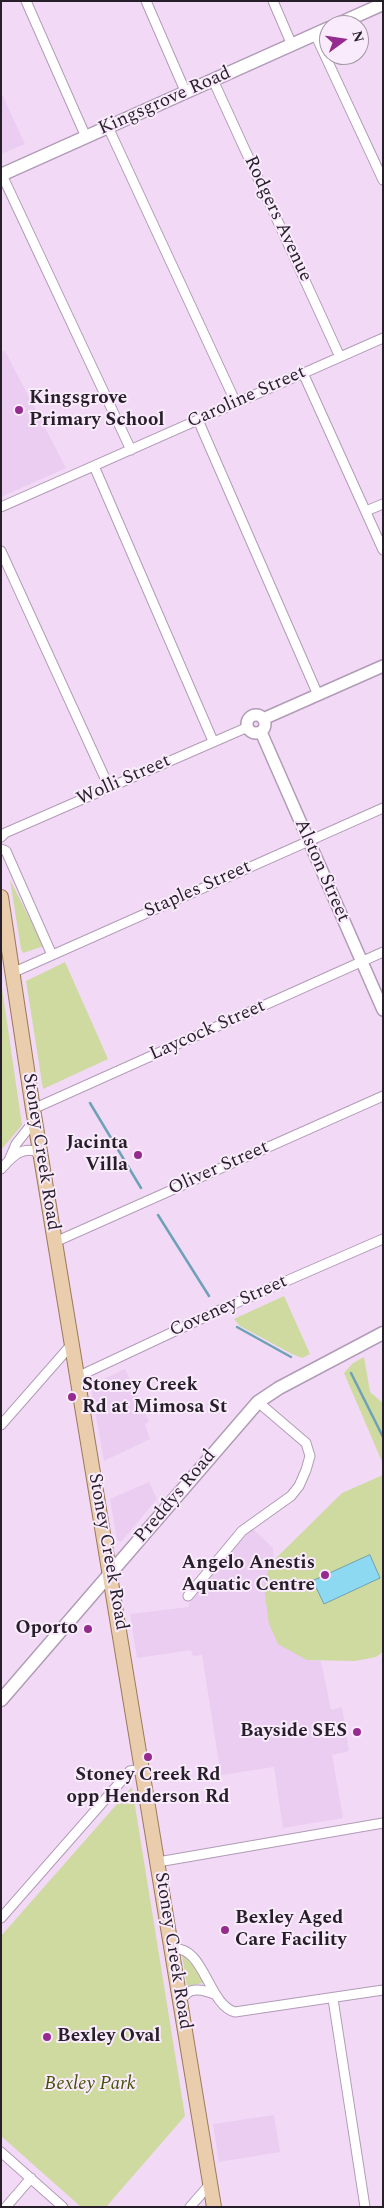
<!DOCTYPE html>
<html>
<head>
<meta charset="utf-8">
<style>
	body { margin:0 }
	#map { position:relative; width:384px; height:2208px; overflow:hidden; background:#f2daf7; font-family:Spectral,serif }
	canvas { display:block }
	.frame { position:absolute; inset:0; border:2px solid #261e28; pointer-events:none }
	.north { position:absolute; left:319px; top:15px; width:50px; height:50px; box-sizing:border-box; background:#f9ebfc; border:1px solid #a599a7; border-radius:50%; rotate:76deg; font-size:14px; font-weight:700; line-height:20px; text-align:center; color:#261e28 }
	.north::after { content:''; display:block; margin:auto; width:18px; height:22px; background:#952b8e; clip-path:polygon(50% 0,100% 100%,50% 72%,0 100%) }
</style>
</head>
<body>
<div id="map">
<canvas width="384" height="2208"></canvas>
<div class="frame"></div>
<div class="north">N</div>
</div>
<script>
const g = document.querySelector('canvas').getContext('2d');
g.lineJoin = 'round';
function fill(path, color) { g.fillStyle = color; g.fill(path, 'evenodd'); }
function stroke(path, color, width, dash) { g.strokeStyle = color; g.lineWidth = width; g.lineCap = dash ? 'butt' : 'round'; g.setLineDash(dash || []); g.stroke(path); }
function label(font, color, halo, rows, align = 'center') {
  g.font = font + ' Spectral,serif'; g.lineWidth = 4; g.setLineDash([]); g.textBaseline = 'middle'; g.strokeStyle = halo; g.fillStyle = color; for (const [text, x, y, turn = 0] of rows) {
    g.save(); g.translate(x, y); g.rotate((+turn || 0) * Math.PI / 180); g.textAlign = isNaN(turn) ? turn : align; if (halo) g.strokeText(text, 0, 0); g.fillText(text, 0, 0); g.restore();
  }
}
fill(new Path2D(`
	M1,92L25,144L1,154Z
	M5,351L66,468L1,497V352Z
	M125,1369L149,1421L145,1424L150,1439L104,1461L91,1388L93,1384Z
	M149,1482L157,1499L121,1542L117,1540L110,1499Z
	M252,1528L273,1548L274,1559L270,1564L307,1660L321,1661L331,1710L342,1707L349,1751L332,1755L343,1818L283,1828L274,1767L221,1775L202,1655L193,1656L191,1650L137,1658L130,1614L189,1607L190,1600Z
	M274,2115L280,2152L219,2162L213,2124Z`), '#eacdf0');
fill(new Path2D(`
	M10,880L44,946L23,953L21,949Z
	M65,962L108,1059L43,1089L26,981Z
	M1,981L22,1125L1,1150Z
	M284,1296L310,1354L302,1358L292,1354L240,1326L234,1319Z
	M364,1357L370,1392L383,1403V1464L344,1373L353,1363Z
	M383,1475V1652L376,1657L355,1661L307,1660L278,1644L269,1624L264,1587L270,1564L342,1493Z
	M132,1787L185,2116L106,2207H81L1,2136V1936Z
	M182,1955H186L204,1980L203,1983L187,1986Z`), '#cedaa0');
const water = new Path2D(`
	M370,1555L380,1578L324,1604L313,1581Z`);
fill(water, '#8dd9f2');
stroke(water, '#6ea1b5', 1);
stroke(new Path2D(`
	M90,1103L141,1188
	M158,1215L209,1296
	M237,1327L291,1357
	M351,1373L383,1437`), '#6ea1b5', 2.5);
const minor = new Path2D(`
	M26,1L86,137
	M146,1L186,93
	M273,1L292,45
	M315,34L383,180
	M213,80L340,357
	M108,127L236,403
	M2,175L131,450
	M303,373L383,550
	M198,420L318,695
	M94,466L213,741
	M1,507L383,338
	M366,511L383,504
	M1,551L109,787
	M1,837L5,833L248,727
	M1,849L6,851L52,955
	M12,973L383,808
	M33,1109L383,952
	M10,1158L16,1144L35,1120
	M1,1169C11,1158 20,1147 35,1151L40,1157
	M55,1242L383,1096
	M77,1377L222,1309L383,1239
	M1,1425L72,1344
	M188,1596L242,1531L291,1496L299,1486L306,1470L310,1456L306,1443L258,1402
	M158,1862L383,1823
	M1,1918L130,1771L142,1769
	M172,1949C204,1944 208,2005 235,2012L383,1990
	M333,1999L365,2207
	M181,2003C186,1985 203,1989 216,1995
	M1,2152L63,2207
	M6,2207L31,2178
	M190,2207L210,2184`);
const tertiary = new Path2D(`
	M247 724a9 9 0 1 1 18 0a9 9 0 1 1-18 0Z
	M263,719L383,666
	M261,732L383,1010`);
const secondary = new Path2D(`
	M336,25L383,4
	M1,175L329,28
	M1,1700L258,1402L279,1388L383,1333`);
const primary = new Path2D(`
	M1,897L33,1109L214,2207`);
stroke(minor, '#b19bb6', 11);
stroke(tertiary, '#b19bb6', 14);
stroke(secondary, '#b19bb6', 15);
stroke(primary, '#9b7a59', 16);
stroke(minor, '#fff', 9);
stroke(tertiary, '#fff', 11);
stroke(secondary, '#fff', 12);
stroke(primary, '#e9cdac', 14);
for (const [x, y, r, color] of [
	[19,410,5,"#952b8e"],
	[138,1155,5,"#952b8e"],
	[72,1397,5,"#952b8e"],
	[325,1575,5,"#952b8e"],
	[88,1629,5,"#952b8e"],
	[357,1732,5,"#952b8e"],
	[148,1757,5,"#952b8e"],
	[225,1930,5,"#952b8e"],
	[47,2037,5,"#952b8e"]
]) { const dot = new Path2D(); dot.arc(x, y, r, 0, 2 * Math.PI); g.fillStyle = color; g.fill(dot); stroke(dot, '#f9ebfc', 2); }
label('19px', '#261e28', '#f9ebfc', [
	["Kingsgrove Road",165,102,-24],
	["Rodgers Avenue",277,219,65],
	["Caroline Street",247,398,-24],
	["Wolli Street",124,781,-24],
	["Alston Street",321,871,66],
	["Staples Street",198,890,-24],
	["Laycock Street",208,1031,-24],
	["Stoney Creek Road",40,1152,81],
	["Oliver Street",219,1169,-24],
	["Coveney Street",229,1307,-24],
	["Preddys Road",176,1497,-50],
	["Stoney Creek Road",107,1552,80],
	["Stoney Creek Road",172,1951,81]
]);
label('bold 19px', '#261e28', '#f9ebfc', [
	["Kingsgrove",29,399],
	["Primary School",29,421],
	["Jacinta",128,1144,"right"],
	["Villa",128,1166,"right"],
	["Stoney Creek",82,1386],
	["Rd at Mimosa St",82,1408],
	["Angelo Anestis",315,1564,"right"],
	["Aquatic Centre",315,1586,"right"],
	["Oporto",78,1629,"right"],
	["Bayside SES",347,1732,"right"],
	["Stoney Creek Rd",148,1776,"center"],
	["opp Henderson Rd",148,1798,"center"],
	["Bexley Aged",235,1919],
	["Care Facility",235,1941],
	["Bexley Oval",57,2037]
], 'left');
label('italic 19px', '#465009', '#f9ebfc', [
	["Bexley Park",90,2085]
]);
</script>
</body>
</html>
